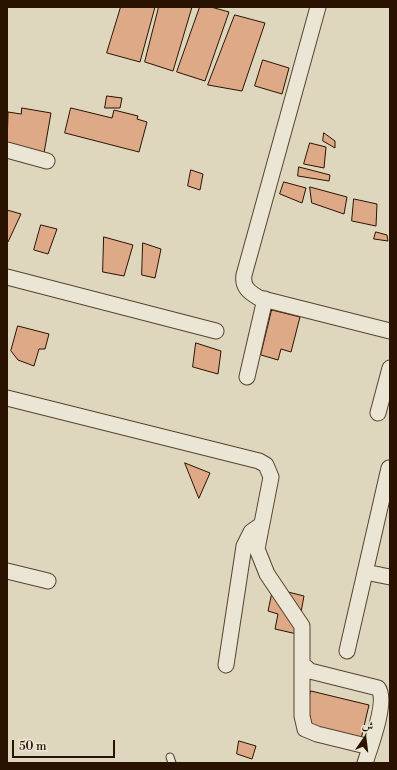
<!DOCTYPE html>
<html>
<head>
<meta charset="utf-8">
<style>
	body { margin:0 }
	#map { position:relative; width:397px; height:770px; overflow:hidden; background:#dfd7bd; font-family:"Libre Bodoni",Amiri,serif }
	canvas { display:block }
	.frame { position:absolute; inset:0; border:8px solid #291200; pointer-events:none }
	.north { position:absolute; left:345px; top:718px; width:40px; height:40px; -webkit-text-stroke:3px #eae5d4; paint-order:stroke; rotate:14deg; font-size:11px; font-weight:700; line-height:16px; text-align:center; color:#291200 }
	.north::after { content:''; display:block; margin:auto; width:14px; height:18px; background:#291200; clip-path:polygon(50% 0,100% 100%,50% 72%,0 100%) }
	.scale { position:absolute; left:12px; top:740px; width:103px; height:18px; box-sizing:border-box; border:2px solid #291200; border-top:0; padding-left:5px; font-size:12px; line-height:14px; white-space:nowrap; color:#291200; -webkit-text-stroke:3px #eae5d4; paint-order:stroke }
</style>
</head>
<body>
<div id="map">
<canvas width="397" height="770"></canvas>
<div class="frame"></div>
<div class="north">ش</div>
<div class="scale">50 m</div>
</div>
<script>
const g = document.querySelector('canvas').getContext('2d');
g.lineJoin = 'round';
function fill(path, color) { g.fillStyle = color; g.fill(path, 'evenodd'); }
function stroke(path, color, width, dash) { g.strokeStyle = color; g.lineWidth = width; g.lineCap = dash ? 'butt' : 'round'; g.setLineDash(dash || []); g.stroke(path); }
const building = new Path2D(`
	M121,7H155L140,62L107,53Z
	M159,7H192L173,71L145,62Z
	M200,7H211L229,12L205,81L177,72Z
	M235,15L265,23L242,91L208,85Z
	M263,60L289,68L282,94L255,86Z
	M107,96L122,98L120,108H105Z
	M22,108L51,113L44,153L7,146L8,112L21,114Z
	M71,108L112,118L114,110L138,116L137,119L147,122L139,152L65,133Z
	M324,133L335,141V148L323,141Z
	M310,143L326,147L324,168L304,164Z
	M299,167L330,175L329,181L298,176Z
	M191,170L203,174L200,190L188,186Z
	M284,182L306,188L302,203L280,194Z
	M310,187L347,197L344,214L312,203Z
	M354,199L377,204L376,226L352,221Z
	M7,210L21,214L8,242H7Z
	M41,225L57,229L48,254L34,250Z
	M376,232L387,235L388,241L374,239Z
	M104,237L133,245L124,276L103,272Z
	M143,243L161,249L155,278L142,275Z
	M272,310L300,317L291,352L281,349L278,360L261,355Z
	M18,326L49,334L45,349H39L34,366L18,360L11,351Z
	M196,343L221,351L218,374L193,367Z
	M185,463L210,473L199,498Z
	M284,591L304,596L297,634L275,629L278,614L268,611L272,592Z
	M311,691L369,705L361,739L308,725L310,715H305Z
	M239,741L256,746L252,759L237,754Z`);
fill(building, '#dea987');
stroke(building, '#291200', 1);
const service = new Path2D(`
	M170,757L172,763`);
const minor = new Path2D(`
	M318,7L244,275C242,287 249,292 259,298L390,331
	M7,150L47,161
	M7,277L216,331
	M247,377L265,299
	M7,398L259,461L266,465L271,477L257,549L267,574L302,626V664L310,671L378,688C388,700 370,748 365,763
	M378,413L390,368
	M7,571L48,581
	M365,572L390,577
	M347,651L389,468
	M302,664V716L305,729L317,734L370,747
	M226,665L244,546L251,532L261,525`);
stroke(service, '#56432f', 9);
stroke(minor, '#56432f', 17);
stroke(service, '#eae5d4', 7);
stroke(minor, '#eae5d4', 15);
</script>
</body>
</html>
